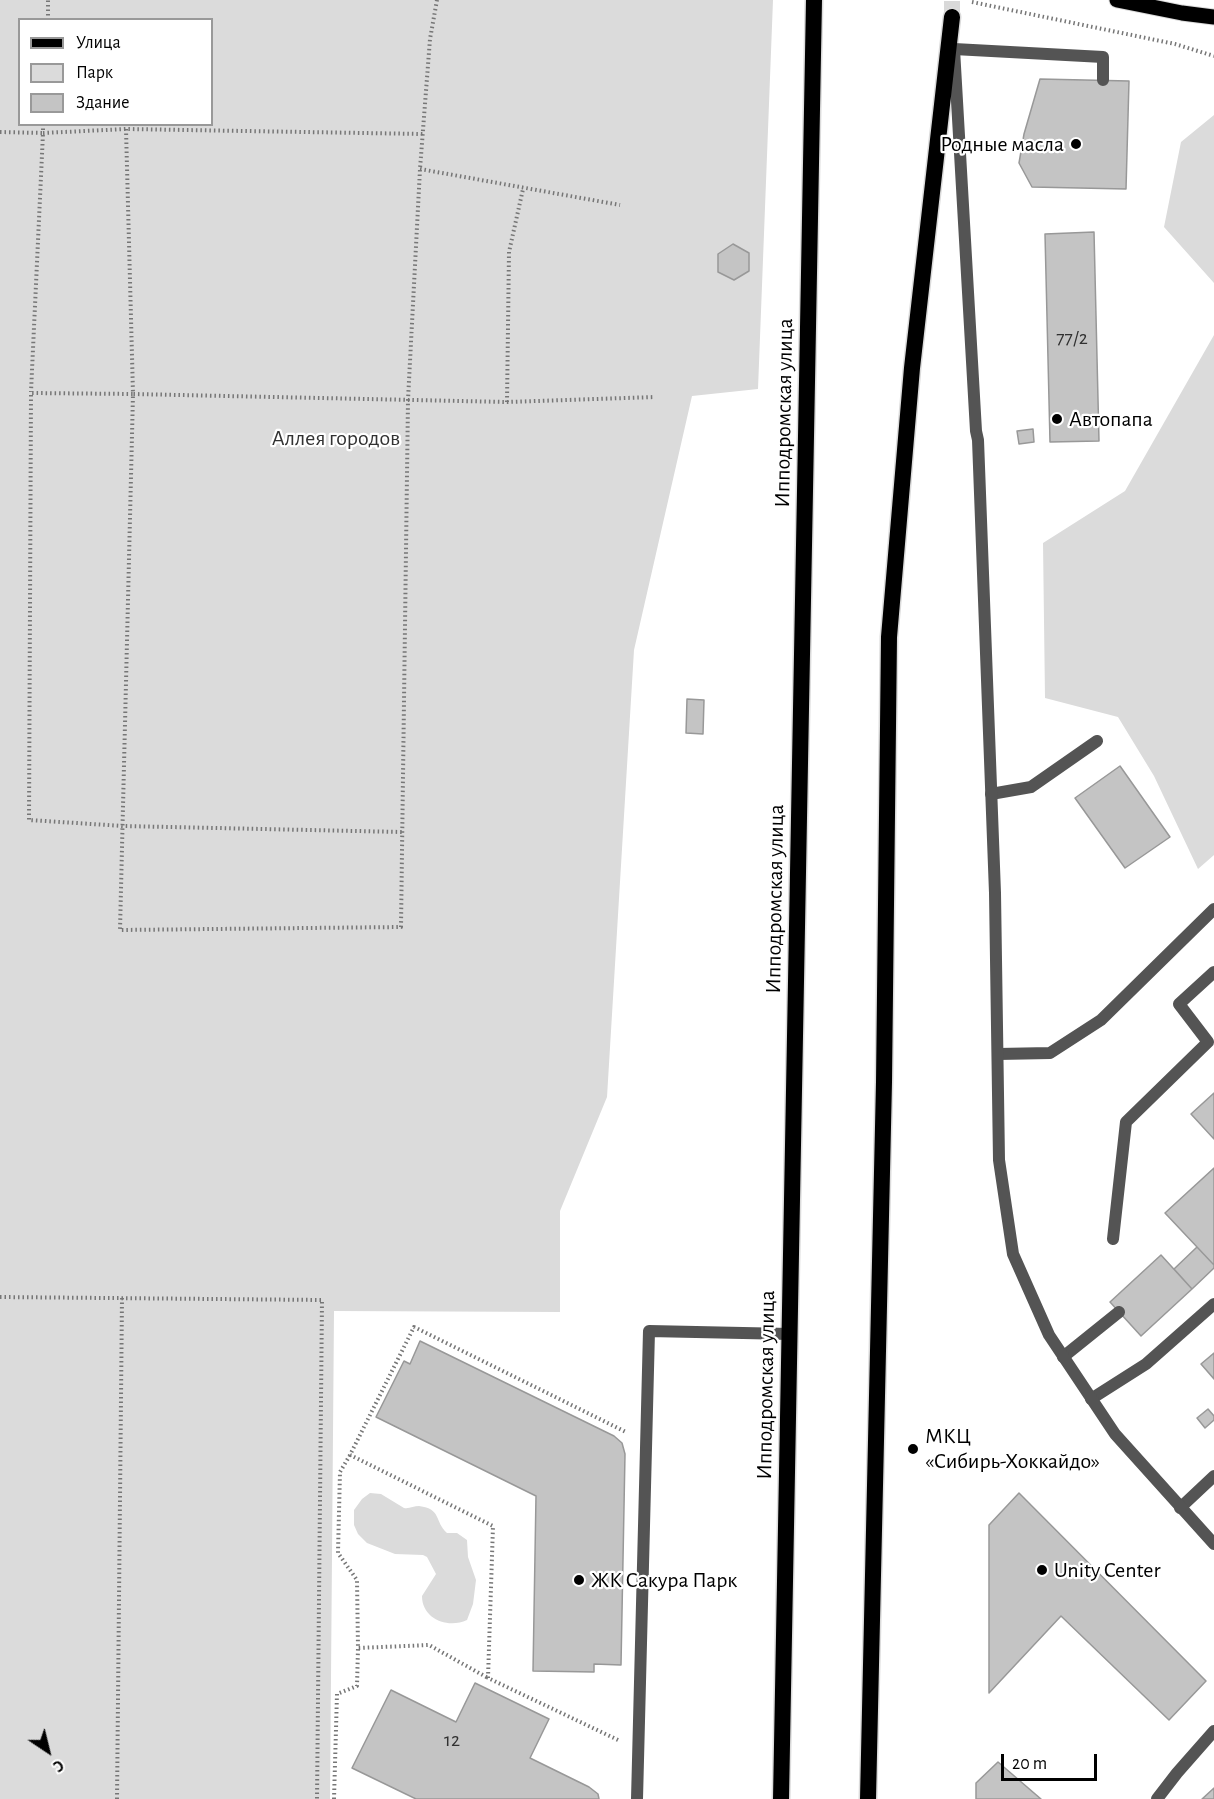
<!DOCTYPE html>
<html>
<head>
<meta charset="utf-8">
<style>
	body { margin:0 }
	#map { position:relative; width:1214px; height:1799px; overflow:hidden; background:#fff; font-family:"Alegreya Sans",sans-serif }
	canvas { display:block }
	.legend { position:absolute; left:18px; top:18px; width:195px; height:108px; box-sizing:border-box; background:#fff; border:2px solid #999; margin:0; padding:8px 10px; list-style:none; font-size:18px; color:#000 }
	.legend li { display:flex; align-items:center; gap:12px; height:30px }
	.legend b { width:30px; border:2px solid #999 }
	.north { position:absolute; left:18px; top:1721px; width:60px; height:60px; -webkit-text-stroke:4px #fff; paint-order:stroke; rotate:145deg; font-size:16px; font-weight:700; line-height:24px; text-align:center; color:#000 }
	.north::after { content:''; display:block; margin:auto; width:21px; height:27px; background:#000; clip-path:polygon(50% 0,100% 100%,50% 72%,0 100%) }
	.scale { position:absolute; left:1001px; top:1754px; width:96px; height:27px; box-sizing:border-box; border:3px solid #000; border-top:0; padding-left:8px; font-size:18px; line-height:21px; white-space:nowrap; color:#000; -webkit-text-stroke:4px #fff; paint-order:stroke }
</style>
</head>
<body>
<div id="map">
<canvas width="1214" height="1799"></canvas>
<ul class="legend">
<li><b style="height:8px;background:#000"></b>Улица</li>
<li><b style="height:16px;background:#dbdbdb"></b>Парк</li>
<li><b style="height:16px;background:#c4c4c4"></b>Здание</li>
</ul>
<div class="north">С</div>
<div class="scale">20 m</div>
</div>
<script>
const g = document.querySelector('canvas').getContext('2d');
g.lineJoin = 'round';
function fill(path, color) { g.fillStyle = color; g.fill(path, 'evenodd'); }
function stroke(path, color, width, dash) { g.strokeStyle = color; g.lineWidth = width; g.lineCap = dash ? 'butt' : 'round'; g.setLineDash(dash || []); g.stroke(path); }
function label(font, color, halo, rows, align = 'center') {
  g.font = font + ' "Alegreya Sans",sans-serif'; g.lineWidth = 4.5; g.setLineDash([]); g.textBaseline = 'middle'; g.strokeStyle = halo; g.fillStyle = color; for (const [text, x, y, turn = 0] of rows) {
    g.save(); g.translate(x, y); g.rotate((+turn || 0) * Math.PI / 180); g.textAlign = isNaN(turn) ? turn : align; if (halo) g.strokeText(text, 0, 0); g.fillText(text, 0, 0); g.restore();
  }
}
fill(new Path2D(`
	M0,0H773L758,389L692,396L634,650L607,1097L560,1211V1312L334,1311L330,1799H0ZM20,20H212V124H20Z
	M1214,115V283L1164,227L1181,142Z
	M1214,335V855L1198,869L1154,776L1118,717L1045,698L1043,543L1125,491Z
	M370,1493L381,1494L404,1508C409,1509 414,1506 419,1506C442,1509 434,1521 447,1533H457L467,1540L468,1557L476,1580L473,1604L467,1620C448,1629 422,1619 422,1596L436,1574L427,1557L423,1555L395,1554L367,1543L358,1534L354,1525V1510L362,1499Z`), '#dbdbdb');
const building = new Path2D(`
	M1040,79L1129,81L1126,189L1032,187L1019,163L1024,134Z
	M1094,232L1099,441L1050,442L1045,234Z
	M733,244L749,253V271L734,280L718,272V254Z
	M1033,429L1034,442L1019,444L1017,431Z
	M687,699L704,700L703,734L686,733Z
	M1120,766L1170,837L1125,868L1075,798Z
	M1214,1093V1139L1191,1114Z
	M1214,1168V1265L1165,1213Z
	M1197,1247L1214,1265V1268L1192,1289L1174,1269Z
	M1161,1255L1192,1289L1141,1336L1110,1302Z
	M420,1341L614,1436L622,1443L625,1454L621,1665L594,1664V1672L533,1671L536,1496L376,1417L404,1361L410,1364Z
	M1214,1353V1379L1201,1364Z
	M1208,1409L1214,1416V1420L1205,1428L1197,1418Z
	M1019,1493L1206,1681L1169,1720L1061,1616L989,1693V1525Z
	M475,1683L549,1719L530,1758L589,1787L598,1794L599,1799H416L352,1768L391,1690L456,1722Z
	M998,1762L1041,1799H976V1783Z
	M1214,1788V1799H1202Z`);
fill(building, '#c4c4c4');
stroke(building, '#989898', 1.5);
stroke(new Path2D(`
	M952,17V0`), '#d9d9d9', 16, [16, 8]);
const primary = new Path2D(`
	M1117,0L1182,13L1214,17`);
const trunk = new Path2D(`
	M781,1799L814,0
	M868,1799L884,1082L889,637L912,368L952,17`);
stroke(primary, '#dbdbdb', 17);
stroke(trunk, '#dbdbdb', 19);
stroke(new Path2D(`
	M437,0L430,39L420,169L408,400L401,927L120,930L133,394L507,402L655,397
	M972,2L1175,44L1214,56
	M48,20V0
	M43,124V133L126,129L423,134
	M126,129L133,394L31,393L29,820L123,826L402,832
	M0,132L43,133L31,392
	M420,169L620,205
	M507,402L509,252L523,189
	M0,1297L322,1300L317,1799
	M350,1455L340,1472L338,1553L357,1580L358,1648L429,1645L488,1678
	M618,1740L488,1678L493,1526L350,1455L414,1327L626,1432
	M117,1799L122,1298
	M334,1799L337,1694L357,1686L358,1648`), '#767676', 4, [1.5, 3]);
stroke(new Path2D(`
	M954,49L1103,57V80
	M991,794L1031,787L1097,741
	M1113,1239L1126,1122L1208,1042L1179,1004L1214,972
	M1063,1357L1119,1312
	M1091,1399L1146,1364L1214,1304
	M1180,1508L1214,1476
	M637,1799L649,1331L790,1334
	M1157,1799L1177,1773L1214,1731`), '#545454', 12);
stroke(new Path2D(`
	M998,1054L1050,1053L1101,1020L1214,909`), '#545454', 12);
stroke(new Path2D(`
	M954,49L976,431L978,440L995,893L999,1160L1013,1254L1049,1335L1115,1434L1214,1544`), '#545454', 12);
stroke(primary, '#000', 15);
stroke(trunk, '#000', 16);
for (const [x, y, r, color] of [
	[1076,144,6,"#000"],
	[1057,419,6,"#000"],
	[913,1449,6,"#000"],
	[1042,1570,6,"#000"],
	[579,1580,6,"#000"]
]) { const dot = new Path2D(); dot.arc(x, y, r, 0, 2 * Math.PI); g.fillStyle = color; g.fill(dot); stroke(dot, '#fff', 2); }
label('20px', '#313131', null, [
	["77/2",1072,338],
	["12",452,1740]
]);
label('22px', '#000', '#fff', [
	["Родные масла",1064,144,"right"],
	["Автопапа",1069,419],
	["МКЦ",925,1436],
	["«Сибирь-Хоккайдо»",925,1461],
	["Unity Center",1054,1570],
	["ЖК Сакура Парк",591,1580]
], 'left');
label('22px', '#000', '#fff', [
	["Ипподромская улица",784,413,-89],
	["Ипподромская улица",775,899,-89],
	["Ипподромская улица",766,1385,-89]
]);
label('22px', '#323232', '#fff', [
	["Аллея городов",336,438]
]);
</script>
</body>
</html>
